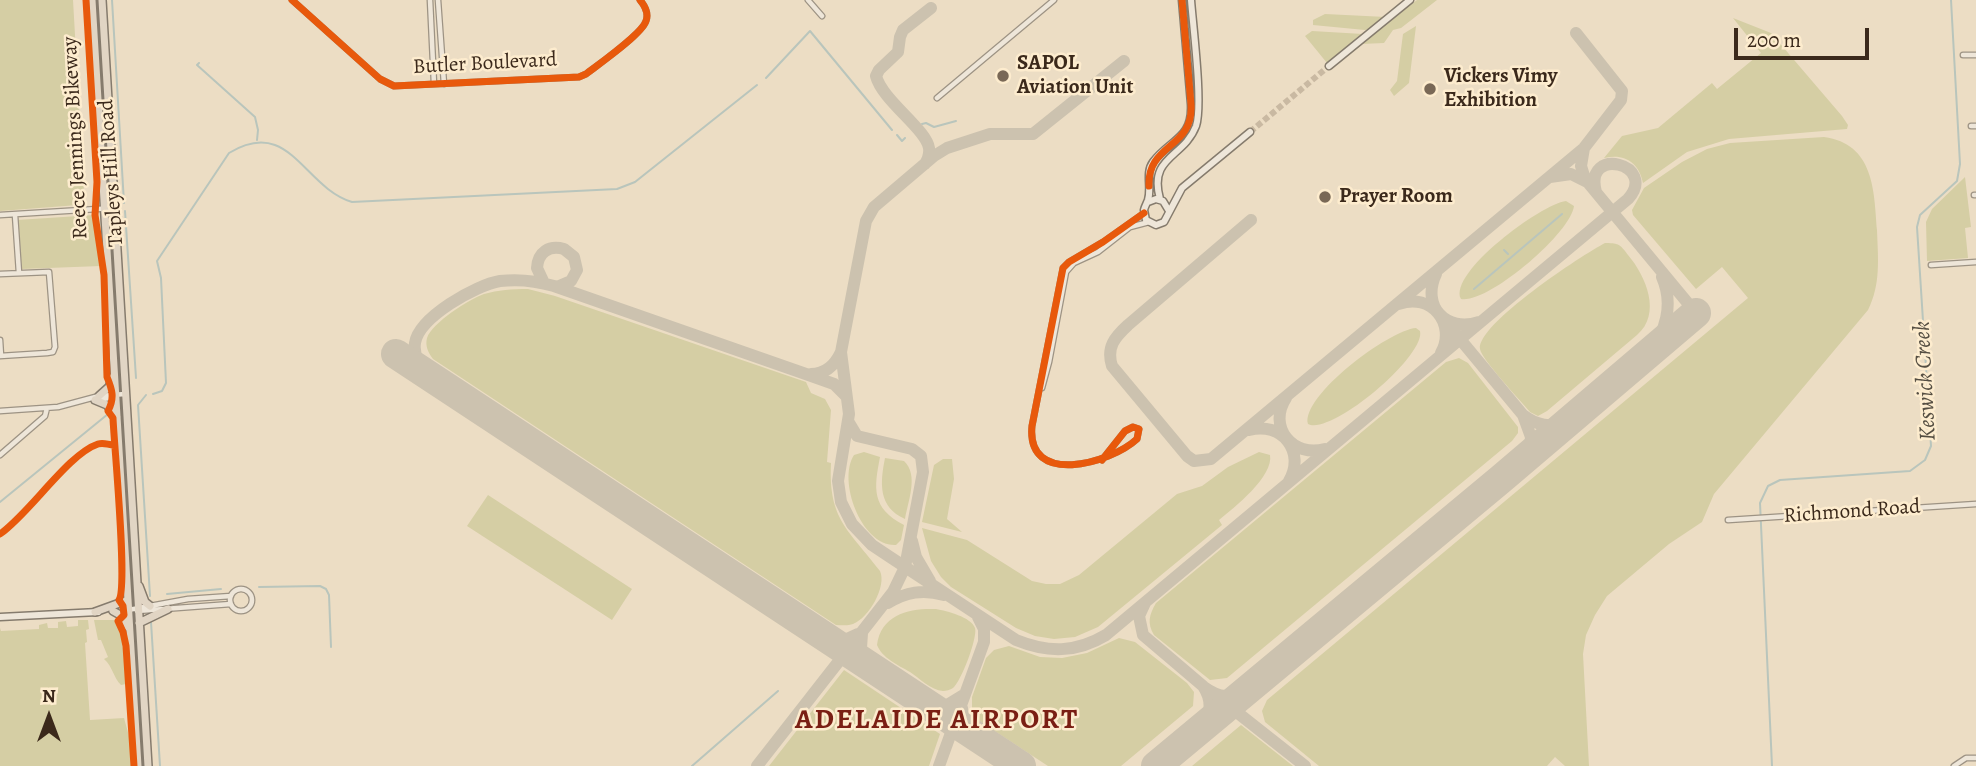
<!DOCTYPE html>
<html>
<head>
<meta charset="utf-8">
<style>
	body { margin:0 }
	#map { position:relative; width:1976px; height:766px; overflow:hidden; background:#ecddc4; font-family:Alegreya,serif }
	canvas { display:block }
	.north { position:absolute; left:14px; top:682px; width:70px; height:70px; -webkit-text-stroke:5px #fdecce; paint-order:stroke; rotate:0deg; font-size:19px; font-weight:700; line-height:28px; text-align:center; color:#3b291b }
	.north::after { content:''; display:block; margin:auto; width:24px; height:32px; background:#3b291b; clip-path:polygon(50% 0,100% 100%,50% 72%,0 100%) }
	.scale { position:absolute; left:1734px; top:28px; width:135px; height:32px; box-sizing:border-box; border:4px solid #3b291b; border-top:0; padding-left:9px; font-size:21px; line-height:24px; white-space:nowrap; color:#3b291b; -webkit-text-stroke:5px #fdecce; paint-order:stroke }
</style>
</head>
<body>
<div id="map">
<canvas width="1976" height="766"></canvas>
<div class="north">N</div>
<div class="scale">200 m</div>
</div>
<script>
const g = document.querySelector('canvas').getContext('2d');
g.lineJoin = 'round';
function fill(path, color) { g.fillStyle = color; g.fill(path, 'evenodd'); }
function stroke(path, color, width, dash) { g.strokeStyle = color; g.lineWidth = width; g.lineCap = dash ? 'butt' : 'round'; g.setLineDash(dash || []); g.stroke(path); }
function label(font, color, halo, rows, align = 'center') {
  g.font = font + ' Alegreya,serif'; g.lineWidth = 5; g.setLineDash([]); g.textBaseline = 'middle'; g.strokeStyle = halo; g.fillStyle = color; for (const [text, x, y, turn = 0] of rows) {
    g.save(); g.translate(x, y); g.rotate((+turn || 0) * Math.PI / 180); g.textAlign = isNaN(turn) ? turn : align; if (halo) g.strokeText(text, 0, 0); g.fillText(text, 0, 0); g.restore();
  }
}
fill(new Path2D(`
	M0,0H73L84,193L78,205L0,211Z
	M1417,0H1437L1401,28L1393,30L1384,43L1361,44Z
	M1325,14L1386,17L1370,29L1365,30L1313,25V20Z
	M1733,18L1771,33L1842,116L1848,125L1847,129L1729,139L1687,152L1643,183C1639,162 1624,153 1604,158L1622,136L1658,128L1712,83L1717,89L1761,53Z
	M1416,26L1409,83L1394,96L1390,90L1397,81L1403,34Z
	M1312,31L1363,34V36L1327,63L1305,36Z
	M1824,137C1874,144 1874,190 1877,230C1878,259 1881,284 1868,310L1714,494L1702,522L1669,544L1607,596L1595,615L1586,635L1583,654L1589,766H1565L1555,757L1547,766H1319L1265,722L1262,711L1267,700L1748,298L1722,267L1696,289L1633,215L1632,210L1644,188L1682,162L1707,149L1730,143Z
	M1965,177L1971,227L1965,228L1968,258L1927,261L1926,222L1932,209Z
	M1566,201L1574,206C1571,233 1488,304 1461,299C1448,273 1541,204 1566,201Z
	M94,215L98,218L101,266L21,269L17,220Z
	M1605,243C1606,243 1615,243 1616,244C1621,245 1625,251 1628,255C1646,276 1662,314 1637,335L1547,411L1538,416L1530,412C1521,401 1482,360 1480,349C1477,324 1582,255 1605,243Z
	M528,289L555,296L806,382L811,393L825,399L831,410L827,462L831,463C828,520 849,530 880,571C887,586 869,618 853,624C848,626 841,625 836,625L433,359C428,352 425,346 427,338C432,323 469,299 484,294C498,290 512,289 528,289Z
	M1416,328L1420,331C1426,356 1331,436 1308,424C1301,396 1389,330 1416,328Z
	M1459,358L1468,363L1518,427V433L1512,441L1227,678L1210,680L1154,635C1147,623 1149,615 1156,603L1446,362Z
	M864,452L880,457C874,488 871,508 904,525L901,540L896,545C862,547 837,481 854,455Z
	M1259,452L1270,455C1274,476 1234,508 1219,520L1222,525L1098,627L1075,637L1054,639L1035,636L1016,628L951,587L941,577L931,561L922,528L967,540L1032,581L1046,584H1060L1079,575L1177,494L1202,486L1228,467Z
	M885,458L904,461C919,475 908,501 905,519C878,507 880,483 885,458Z
	M943,459H952L954,479L947,519L962,532L922,522L934,465Z
	M488,495L632,589L612,620L467,526Z
	M936,609C947,611 971,617 975,628C978,637 961,682 953,688C950,690 946,691 943,691C931,690 919,678 910,672C898,665 882,658 877,645C881,614 910,608 936,609Z
	M78,620H88L89,629L86,630L87,642L85,643L90,720L124,718L132,747V766H0V628L1,631L39,629V625L47,623L48,628H58V622L66,621L67,627L78,626Z
	M94,620H115L122,637L126,684L121,685C113,677 113,667 104,659L108,657L101,640H98Z
	M1119,638L1135,642L1187,683L1194,692L1193,706L1121,766H1048L978,720L972,709V697L986,658L994,650L1009,646L1040,657L1062,658L1087,653Z
	M844,670L940,734L929,766H769Z
	M1241,725L1293,766H1192Z`), '#d5cea4');
stroke(new Path2D(`
	M112,0L124,203
	M199,63L197,65L255,117L258,130L257,140
	M766,78L810,31L892,130
	M922,124L926,123L934,127L956,121
	M897,135L902,141L905,138
	M125,211L136,378
	M1504,250L1508,254
	M1474,289L1562,214
	M153,394L162,391L166,383L161,278L157,261L229,153C290,116 303,187 352,202L617,189L635,182L757,85
	M146,395L138,405L150,596
	M0,502L108,414
	M259,587L320,586L326,589L329,595L331,647
	M167,594L221,589
	M151,622L160,766
	M692,766L778,691
	M1772,766L1760,503L1768,486L1780,480L1910,471L1925,460L1931,446L1917,227L1920,215L1957,181L1960,164L1951,0`), '#b9c5bc', 2);
stroke(new Path2D(`
	M1124,61L1033,134H990L947,148L934,156L874,207L866,221L841,352L849,414L838,481L841,502L852,524L872,545L890,557L1016,640C1048,653 1076,653 1106,635L1628,199C1659,164 1583,145 1596,192
	M1584,148L1581,166L1585,179L1696,313
	M925,164C928,159 930,155 929,148C926,129 882,100 876,76L879,70L898,52L900,37L903,30L931,8
	M1550,177L1571,174L1589,183
	M1251,220L1128,325C1115,337 1106,347 1112,366L1187,456L1194,461L1211,459L1584,148L1621,100L1622,91L1576,33
	M1436,274C1421,306 1446,333 1479,322
	M544,283L537,268C538,252 549,245 564,249L574,257L577,270L571,281L557,287
	M1399,304C1431,292 1457,324 1441,353
	M1440,315L1523,415L1531,437L1530,447L1524,459
	M1648,355C1666,332 1674,304 1662,277
	M811,374C826,374 835,365 841,352
	M430,376C421,367 413,357 415,343C419,317 476,285 500,281C517,279 537,281 554,286L803,373L834,384L846,396
	M1286,398C1267,427 1293,458 1325,449
	M1523,415C1537,426 1550,427 1567,423
	M1249,430C1282,421 1306,452 1289,481
	M912,541L916,557L930,581
	M888,603C906,592 923,589 944,595
	M1145,603L1139,616L1143,635L1203,686C1213,701 1212,715 1200,729
	M862,633L861,648L869,665
	M828,638L845,640L858,634
	M1204,687C1219,698 1232,699 1248,690
	M929,705H947L965,694
	M1229,706L1305,766
	M962,708L963,719L972,733
	M757,766L893,592L905,567L923,472L921,456L912,449L857,436L848,421
	M939,766L984,642V629L978,617`), '#ccc2af', 12);
stroke(new Path2D(`
	M396,354L1021,766
	M1156,766L1501,479L1696,313`), '#ccc2af', 30);
stroke(new Path2D(`
	M1250,132L1329,66`), '#c9b9a2', 6, [6, 3]);
const street = new Path2D(`
	M292,0L380,79L394,86L579,77L586,74C599,64 642,34 646,21C649,13 645,6 640,0
	M430,0L434,84
	M438,0L444,84
	M808,0L822,16
	M1963,55H1976
	M937,98L1054,0
	M1971,126H1976
	M1974,195H1976
	M0,215L114,208
	M15,215L19,273
	M1931,265L1976,262
	M0,274L49,272L55,347L53,352L47,353L0,356
	M0,340L1,356
	M1042,388L1049,362L1066,272L1074,263L1098,252L1130,227L1149,222
	M97,400L116,397
	M0,411L58,407L99,396L125,394
	M0,455L45,416L47,408
	M1102,460L1125,431L1133,427L1139,429L1137,439C1110,464 1026,487 1032,426L1063,268L1069,262L1103,242L1144,213
	M1728,520L1976,504
	M230 600a11 11 0 1 1 22 0a11 11 0 1 1-22 0Z
	M128,610L188,599L231,596
	M137,611L231,604
	M1954,766L1966,758H1976`);
const secondary = new Path2D(`
	M1182,0L1191,104C1193,139 1170,139 1153,162C1145,173 1152,187 1148,200C1147,203 1145,206 1144,210L1146,220L1156,225L1164,222L1182,188L1250,132
	M1329,66L1410,0
	M1160,199C1148,156 1184,158 1196,126C1203,104 1193,27 1191,0
	M1148,202L1156,199L1163,201L1169,211
	M0,617L98,612`);
const primary = new Path2D(`
	M92,0L138,766
	M102,0L148,766
	M99,396L109,387L113,377
	M95,400L107,405L117,417
	M139,586L145,602L150,606
	M113,611L122,616L128,627
	M95,612L128,600
	M139,623L168,609`);
stroke(street, '#9d9384', 7);
stroke(secondary, '#857b6d', 9);
stroke(primary, '#857b6d', 10);
stroke(street, '#eee6d9', 4.5);
stroke(secondary, '#eee6d9', 6);
stroke(primary, '#e1d5c4', 7);
stroke(new Path2D(`
	M86,0L97,182L95,215L104,275L107,377C112,389 115,398 108,411L113,418C114,445 128,586 119,600L123,606L124,615L118,621L123,632L126,646L134,766
	M292,0L380,79L394,86L579,77L586,74C599,64 642,34 646,21C649,13 645,6 640,0
	M1149,186C1147,143 1194,149 1191,104L1182,0
	M1102,460L1125,431L1133,427L1139,429L1137,439C1110,464 1026,487 1032,426L1063,268L1069,262L1103,242L1144,213
	M0,534C30,513 68,454 98,444C104,442 108,445 114,445`), '#e8590c', 7);
for (const [x, y, r, color] of [
	[1003,76,7,"#796856"],
	[1430,89,7,"#796856"],
	[1325,197,7,"#796856"]
]) { const dot = new Path2D(); dot.arc(x, y, r, 0, 2 * Math.PI); g.fillStyle = color; g.fill(dot); stroke(dot, '#fdecce', 2.5); }
label('21px', '#3b291b', '#fdecce', [
	["Butler Boulevard",485,64,-3],
	["Reece Jennings Bikeway",76,138,-93],
	["Tapleys Hill Road",112,173,-94],
	["Richmond Road",1852,512,-4]
]);
label('bold 21px', '#3b291b', '#fdecce', [
	["SAPOL",1017,64],
	["Aviation Unit",1017,88],
	["Vickers Vimy",1444,77],
	["Exhibition",1444,101],
	["Prayer Room",1339,197]
], 'left');
label('italic 23px', '#554e42', '#fdecce', [
	["Keswick Creek",1926,381,-93]
]);
g.letterSpacing = '2px';
label('bold 28px', '#7a1f14', '#fdecce', [
	["ADELAIDE AIRPORT",937,721]
]);
g.letterSpacing = '0px';
</script>
</body>
</html>
